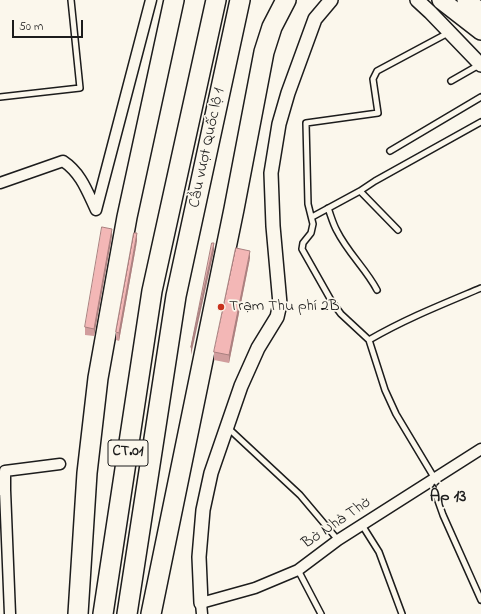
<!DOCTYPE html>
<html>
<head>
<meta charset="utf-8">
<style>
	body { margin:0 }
	#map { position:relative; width:481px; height:614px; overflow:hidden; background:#fbf7ec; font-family:"Indie Flower",sans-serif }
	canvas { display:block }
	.scale { position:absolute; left:12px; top:20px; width:71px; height:18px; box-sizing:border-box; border:2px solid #1c1c1c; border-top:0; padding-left:5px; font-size:12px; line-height:14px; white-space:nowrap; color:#1c1c1c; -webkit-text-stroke:3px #fbf7ec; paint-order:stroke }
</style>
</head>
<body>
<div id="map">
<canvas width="481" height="614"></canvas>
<div class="scale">50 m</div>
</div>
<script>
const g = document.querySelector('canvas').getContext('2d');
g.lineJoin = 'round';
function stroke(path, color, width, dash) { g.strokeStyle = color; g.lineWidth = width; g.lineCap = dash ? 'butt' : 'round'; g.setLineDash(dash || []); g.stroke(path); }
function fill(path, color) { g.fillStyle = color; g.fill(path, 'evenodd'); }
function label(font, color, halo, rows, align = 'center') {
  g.font = font + ' "Indie Flower",sans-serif'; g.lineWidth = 3.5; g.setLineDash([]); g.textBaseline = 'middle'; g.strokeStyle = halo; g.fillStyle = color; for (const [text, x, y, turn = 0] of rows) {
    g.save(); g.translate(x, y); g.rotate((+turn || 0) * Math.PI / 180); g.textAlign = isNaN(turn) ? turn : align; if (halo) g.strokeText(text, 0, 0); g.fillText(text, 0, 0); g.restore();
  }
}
const service = new Path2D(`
	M451,81L479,65
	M0,97L80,88L71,0
	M390,151L481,97
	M328,208C331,216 333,224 337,231C348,253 366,269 377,290
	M312,217L360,191
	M398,230L360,191L375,181L481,122
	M369,340C405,319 443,304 481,288
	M227,427L300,495L338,540
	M435,479L396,414L385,390L369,340L341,314L332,302L302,249L303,243L311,233L313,224L308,204L306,123L378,113L373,79L377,71L448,33
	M431,481L443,515L481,600
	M362,525L379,552L402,614
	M298,570L321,614`);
const minor = new Path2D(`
	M0,183L63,161C81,173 87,191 96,210
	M96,210L151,0
	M0,490H5L10,614
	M5,490V471L60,464
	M202,614L201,603L255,588L298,570L338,540L481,449`);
const tertiary = new Path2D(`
	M417,0L430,12L481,65
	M201,603L199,557L203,510L211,473L241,386L258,348L277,317L280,304L273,226L271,173L279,124L288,93L315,19L331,0`);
const trunk = new Path2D(`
	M441,0L481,31
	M466,0L481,12`);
const motorway = new Path2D(`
	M78,614L87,473L98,378L127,217L174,0
	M103,614L152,291L216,0
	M127,614L176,296L240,0
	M151,614L234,209L264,52L272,27L286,0`);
stroke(service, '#1c1c1c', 8);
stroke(minor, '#1c1c1c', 13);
stroke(tertiary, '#1c1c1c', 16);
stroke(trunk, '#1c1c1c', 20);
stroke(motorway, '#1c1c1c', 22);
stroke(service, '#fbf7ec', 5);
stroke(minor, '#fbf7ec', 10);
stroke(tertiary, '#fbf7ec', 13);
stroke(trunk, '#fbf7ec', 17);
stroke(motorway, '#fbf7ec', 19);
fill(new Path2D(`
	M112,236L94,336L85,335V327Z
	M137,241L119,341L116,340V332Z
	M250,258L229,363L214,360V352Z`), '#d19d9d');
fill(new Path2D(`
	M112,229V236L94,336V329Z
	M137,233V241L119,341V333Z
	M214,243V251L191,355V347Z
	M250,251V258L229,363V355Z`), '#aa807f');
const building = new Path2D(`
	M102,227L112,229L94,329L85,327Z
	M134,233H137L119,333L116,332Z
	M212,243H214L191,347Z
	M236,248L250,251L229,355L214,352Z`);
fill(building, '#f3b7b6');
stroke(building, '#aa807f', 1);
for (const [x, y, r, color] of [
	[221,307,4,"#c8321e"]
]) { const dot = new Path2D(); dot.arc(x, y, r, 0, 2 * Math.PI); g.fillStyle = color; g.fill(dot); stroke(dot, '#fbf7ec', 1.5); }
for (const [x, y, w] of [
	[128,453,40]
]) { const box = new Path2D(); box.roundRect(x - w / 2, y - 13, w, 26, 3); g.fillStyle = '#fbf7ec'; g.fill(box); stroke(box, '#1c1c1c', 1); }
label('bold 15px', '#1c1c1c', null, [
	["CT.01",128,453]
]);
label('16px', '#1c1c1c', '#fbf7ec', [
	["Cầu vượt Quốc lộ 1",208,148,-78],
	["Bờ Nhà Thờ",337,524,-34]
]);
label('16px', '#1c1c1c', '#fbf7ec', [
	["Trạm Thu phí 2B",229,307]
], 'left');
label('bold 17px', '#1c1c1c', '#fbf7ec', [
	["Ấp 13",448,498]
]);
</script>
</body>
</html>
